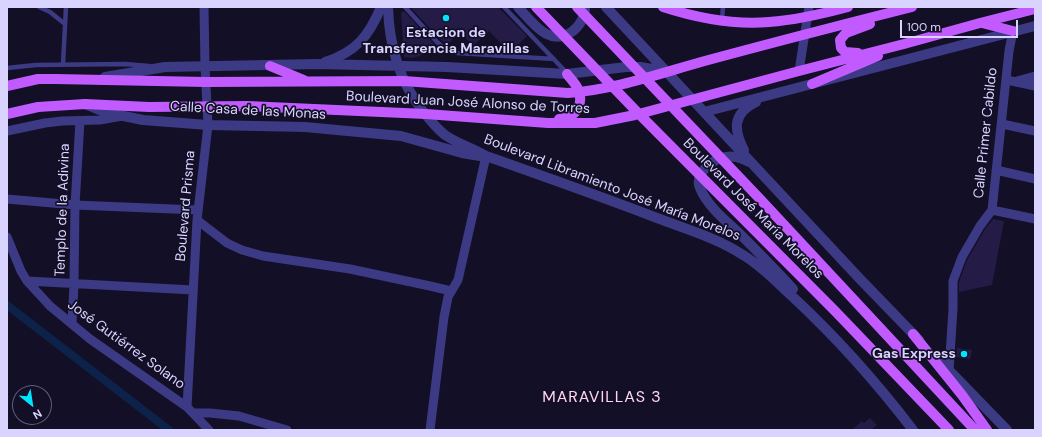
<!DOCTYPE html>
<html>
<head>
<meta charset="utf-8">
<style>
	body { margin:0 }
	#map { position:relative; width:1042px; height:437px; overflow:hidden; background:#130f26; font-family:"DM Sans",sans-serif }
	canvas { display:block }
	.frame { position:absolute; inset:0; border:8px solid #d9d4ff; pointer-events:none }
	.north { position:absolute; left:12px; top:385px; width:40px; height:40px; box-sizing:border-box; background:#130f26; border:1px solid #625e7d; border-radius:50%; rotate:150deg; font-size:11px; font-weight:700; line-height:16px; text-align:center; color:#d9d4ff }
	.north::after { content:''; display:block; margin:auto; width:14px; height:18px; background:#00e5ff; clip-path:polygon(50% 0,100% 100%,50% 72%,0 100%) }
	.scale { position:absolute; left:900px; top:20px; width:118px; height:18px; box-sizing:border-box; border:2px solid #d9d4ff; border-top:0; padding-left:5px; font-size:12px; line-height:14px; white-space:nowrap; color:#d9d4ff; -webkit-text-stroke:3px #130f26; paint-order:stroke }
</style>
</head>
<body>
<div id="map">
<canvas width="1042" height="437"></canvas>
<div class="frame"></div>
<div class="north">N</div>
<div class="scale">100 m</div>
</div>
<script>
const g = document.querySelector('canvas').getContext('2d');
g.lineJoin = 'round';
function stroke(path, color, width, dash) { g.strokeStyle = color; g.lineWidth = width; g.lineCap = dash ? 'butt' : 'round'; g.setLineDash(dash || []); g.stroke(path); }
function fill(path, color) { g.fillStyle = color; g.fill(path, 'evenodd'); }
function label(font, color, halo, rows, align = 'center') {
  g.font = font + ' "DM Sans",sans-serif'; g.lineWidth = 3.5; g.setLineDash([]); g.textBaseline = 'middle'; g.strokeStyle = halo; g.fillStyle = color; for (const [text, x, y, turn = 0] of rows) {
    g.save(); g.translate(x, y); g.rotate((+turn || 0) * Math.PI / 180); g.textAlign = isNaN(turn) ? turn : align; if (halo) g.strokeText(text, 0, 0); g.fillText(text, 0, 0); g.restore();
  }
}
stroke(new Path2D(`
	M7,305L169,430`), '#0c2248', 8);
fill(new Path2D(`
	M410,7H498L527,36L510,53L489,31L473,46L460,32L447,45L440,39Z
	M404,11L435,45L420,56L412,58L404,57L401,13Z
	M993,219L1004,221L992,285L959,292V282L967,260L985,229Z
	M957,348L972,350L970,359L956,357Z
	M870,418L877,425L871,430H852L862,421L864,423Z`), '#241b47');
stroke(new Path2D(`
	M39,7L50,12L65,24
	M405,7L437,42L444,48L457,53L554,59
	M504,7L566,72
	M722,20L723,7
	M63,64L66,7
	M7,68L36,65L125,64L149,66`), '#3d3a85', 4.5);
stroke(new Path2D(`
	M799,71L809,7
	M1007,80L1035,86
	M1017,81L1035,76
	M1002,124L1035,131
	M7,131L45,123L62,121L100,120L122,116
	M996,170L1035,179
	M7,199L75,205L198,210
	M992,210L1035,219
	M197,220L227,243L242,250L263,256L350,269L430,286L451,291
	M7,237L21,271L27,281L50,306L90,339L187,407L209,430
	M27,281L193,290
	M72,324L74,284L75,205L80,121
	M949,371L953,309V281L962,257L980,226L992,210L1009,51L1013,31
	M187,407L197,220L208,125L205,67L204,7
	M194,413H210L239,416L287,430
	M430,430L444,317L448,297L458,280L486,156`), '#3d3a85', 9);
stroke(new Path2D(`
	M388,7C389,45 399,80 422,110C429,119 436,128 445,135C458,144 473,148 486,156C543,176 600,196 657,218C686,229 717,238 743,255C762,266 777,283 794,298C837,338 877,383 913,430
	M518,7C533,23 549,48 573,31C580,25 585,16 585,7
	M606,7L860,279L919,340
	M325,62C356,52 369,36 381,7
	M105,77L165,67L317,64L447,67L567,74L626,67H640L665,71
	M85,104L104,112L143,120L208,125L305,127L401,136L462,153L480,156
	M704,112L1035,26
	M744,150C733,129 733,113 756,102
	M749,162C742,158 734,155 726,157C712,159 694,174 700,188C708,207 726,221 740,234C758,252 776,270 793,289
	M940,361L1007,430`), '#3d3a85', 10);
stroke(new Path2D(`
	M536,7L639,114L835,311L949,430
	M577,7L760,199L975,430
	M663,7C697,18 734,25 769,22C796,20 822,14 848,7
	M982,23L1013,31
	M858,53L845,52L841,48L840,40L846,33L870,24
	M270,66L304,80
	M812,84L878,56
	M7,86L38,79H55L206,82L404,81L568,93C613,90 658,74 701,62C771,43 841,25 912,7
	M7,114L38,107L85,104L149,107L247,106L426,114L548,123H595L635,115L799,71L904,44L980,23L1035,9
	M559,119C577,118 585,103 577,87C574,82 570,78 567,74
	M913,334L962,395L987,430`), '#c25bff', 10);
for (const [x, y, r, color] of [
	[446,18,4,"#00e5ff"],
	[964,354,4,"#00e5ff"]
]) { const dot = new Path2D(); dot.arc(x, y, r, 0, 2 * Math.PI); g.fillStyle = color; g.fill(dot); stroke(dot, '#130f26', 1.5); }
label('bold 14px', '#d9d4ff', '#130f26', [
	["Estacion de",446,33],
	["Transferencia Maravillas",446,49],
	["Gas Express",956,354,"right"]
]);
label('14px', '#d9d4ff', '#130f26', [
	["Boulevard Juan José Alonso de Torres",468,103,3],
	["Calle Casa de las Monas",248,111,3],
	["Calle Primer Cabildo",986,133,-84],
	["Boulevard Libramiento José María Morelos",612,188,21],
	["Boulevard Prisma",186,206,-85],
	["Boulevard José María Morelos",753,209,45],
	["Templo de la Adivina",63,210,-88],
	["José Gutiérrez Solano",126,345,36]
]);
g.letterSpacing = '1px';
label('16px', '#ffd6f0', '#130f26', [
	["MARAVILLAS 3",602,398]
]);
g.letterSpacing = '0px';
</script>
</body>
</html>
